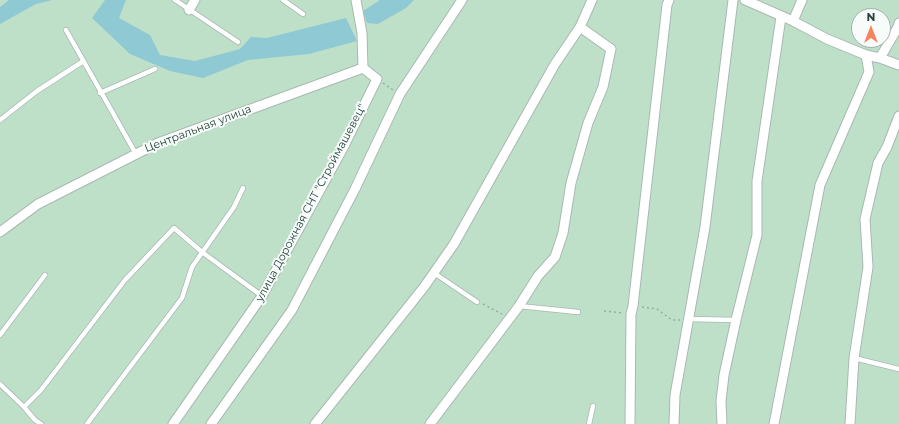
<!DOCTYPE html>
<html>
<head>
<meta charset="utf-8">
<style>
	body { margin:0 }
	#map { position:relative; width:899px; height:424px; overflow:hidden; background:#e6efeb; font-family:Montserrat,sans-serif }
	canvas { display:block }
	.north { position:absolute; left:851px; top:8px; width:40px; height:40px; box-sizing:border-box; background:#f7fbf9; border:1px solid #a3b1ad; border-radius:50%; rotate:0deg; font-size:11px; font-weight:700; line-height:16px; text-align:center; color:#24423a }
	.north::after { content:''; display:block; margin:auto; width:14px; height:18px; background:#f4845f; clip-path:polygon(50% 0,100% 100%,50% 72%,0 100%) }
</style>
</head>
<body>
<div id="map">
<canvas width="899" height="424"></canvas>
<div class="north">N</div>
</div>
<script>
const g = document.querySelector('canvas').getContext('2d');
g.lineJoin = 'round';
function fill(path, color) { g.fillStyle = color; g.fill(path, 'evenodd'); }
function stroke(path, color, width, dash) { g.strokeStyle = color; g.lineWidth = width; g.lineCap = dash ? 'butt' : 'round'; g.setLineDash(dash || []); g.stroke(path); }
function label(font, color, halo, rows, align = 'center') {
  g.font = font + ' Montserrat,sans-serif'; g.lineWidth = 4; g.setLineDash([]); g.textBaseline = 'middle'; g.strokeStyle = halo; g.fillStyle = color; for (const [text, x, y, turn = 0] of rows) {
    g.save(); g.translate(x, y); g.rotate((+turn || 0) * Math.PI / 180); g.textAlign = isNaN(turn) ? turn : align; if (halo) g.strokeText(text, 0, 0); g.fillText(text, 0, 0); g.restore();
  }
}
fill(new Path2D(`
	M0,0H899V424H0ZM859,16H883V40H859Z`), '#bfe0c8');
fill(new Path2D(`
	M9,0H52L36,4L0,24V7Z
	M105,0H126L119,18L150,35L160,55L195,61L240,49L251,37L267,38L346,18L357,41L309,54L248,60L203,78L170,71L130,54L92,18Z
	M380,0H414L406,8L378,24L367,23L363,11Z`), '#8ec9d4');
const lane = new Path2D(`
	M175,0L238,42
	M283,0L303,14
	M66,30L136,154
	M100,93L155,69
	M0,120L37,91L82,62
	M434,273L477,302
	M519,306L578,312
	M688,319L736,320
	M0,335L45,275
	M854,358L899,369
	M0,384L24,407L35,420L41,424
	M24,407L41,390L125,280L174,228L202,252L262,296
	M87,424L182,298L192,267L234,207L243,188
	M589,424L593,406`);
const street = new Path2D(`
	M745,0L793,21L827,39L866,55L880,58L899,65
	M189,10L195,0
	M793,21L802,0
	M880,58L898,27L899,23
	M0,232L38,204L158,143L363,68L362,33L356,0
	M173,424L262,296L344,146L377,79L363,68
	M211,424L292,310L355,189L400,94L462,0
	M315,424L424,287L454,244L555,64L580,27L592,0
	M430,424L519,306L538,276L555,257L563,233L571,183L588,123L603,87L611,49L580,27
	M630,424L631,314L633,306L667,5L669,0
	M674,424L675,395L705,227L733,0
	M722,424L721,401L724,375L736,320L757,235V181L781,17
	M774,424L820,185L869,72L866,55
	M850,424L854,358L868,267L865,219L878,163L887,147L899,116`);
stroke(lane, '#a8b8b2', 6);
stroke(street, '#a8b8b2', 11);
stroke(new Path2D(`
	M383,83L393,90
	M483,304L502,314
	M642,307L657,309L672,320H680
	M604,311L624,313`), '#86b3a5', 1.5, [2, 3]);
stroke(lane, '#fff', 4.5);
stroke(street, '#fff', 9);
label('11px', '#24423a', '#f7fbf9', [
	["Центральная улица",198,129,-21],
	["улица Дорожная СНТ \"Строймашевец\"",311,203,-62]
]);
</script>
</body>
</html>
